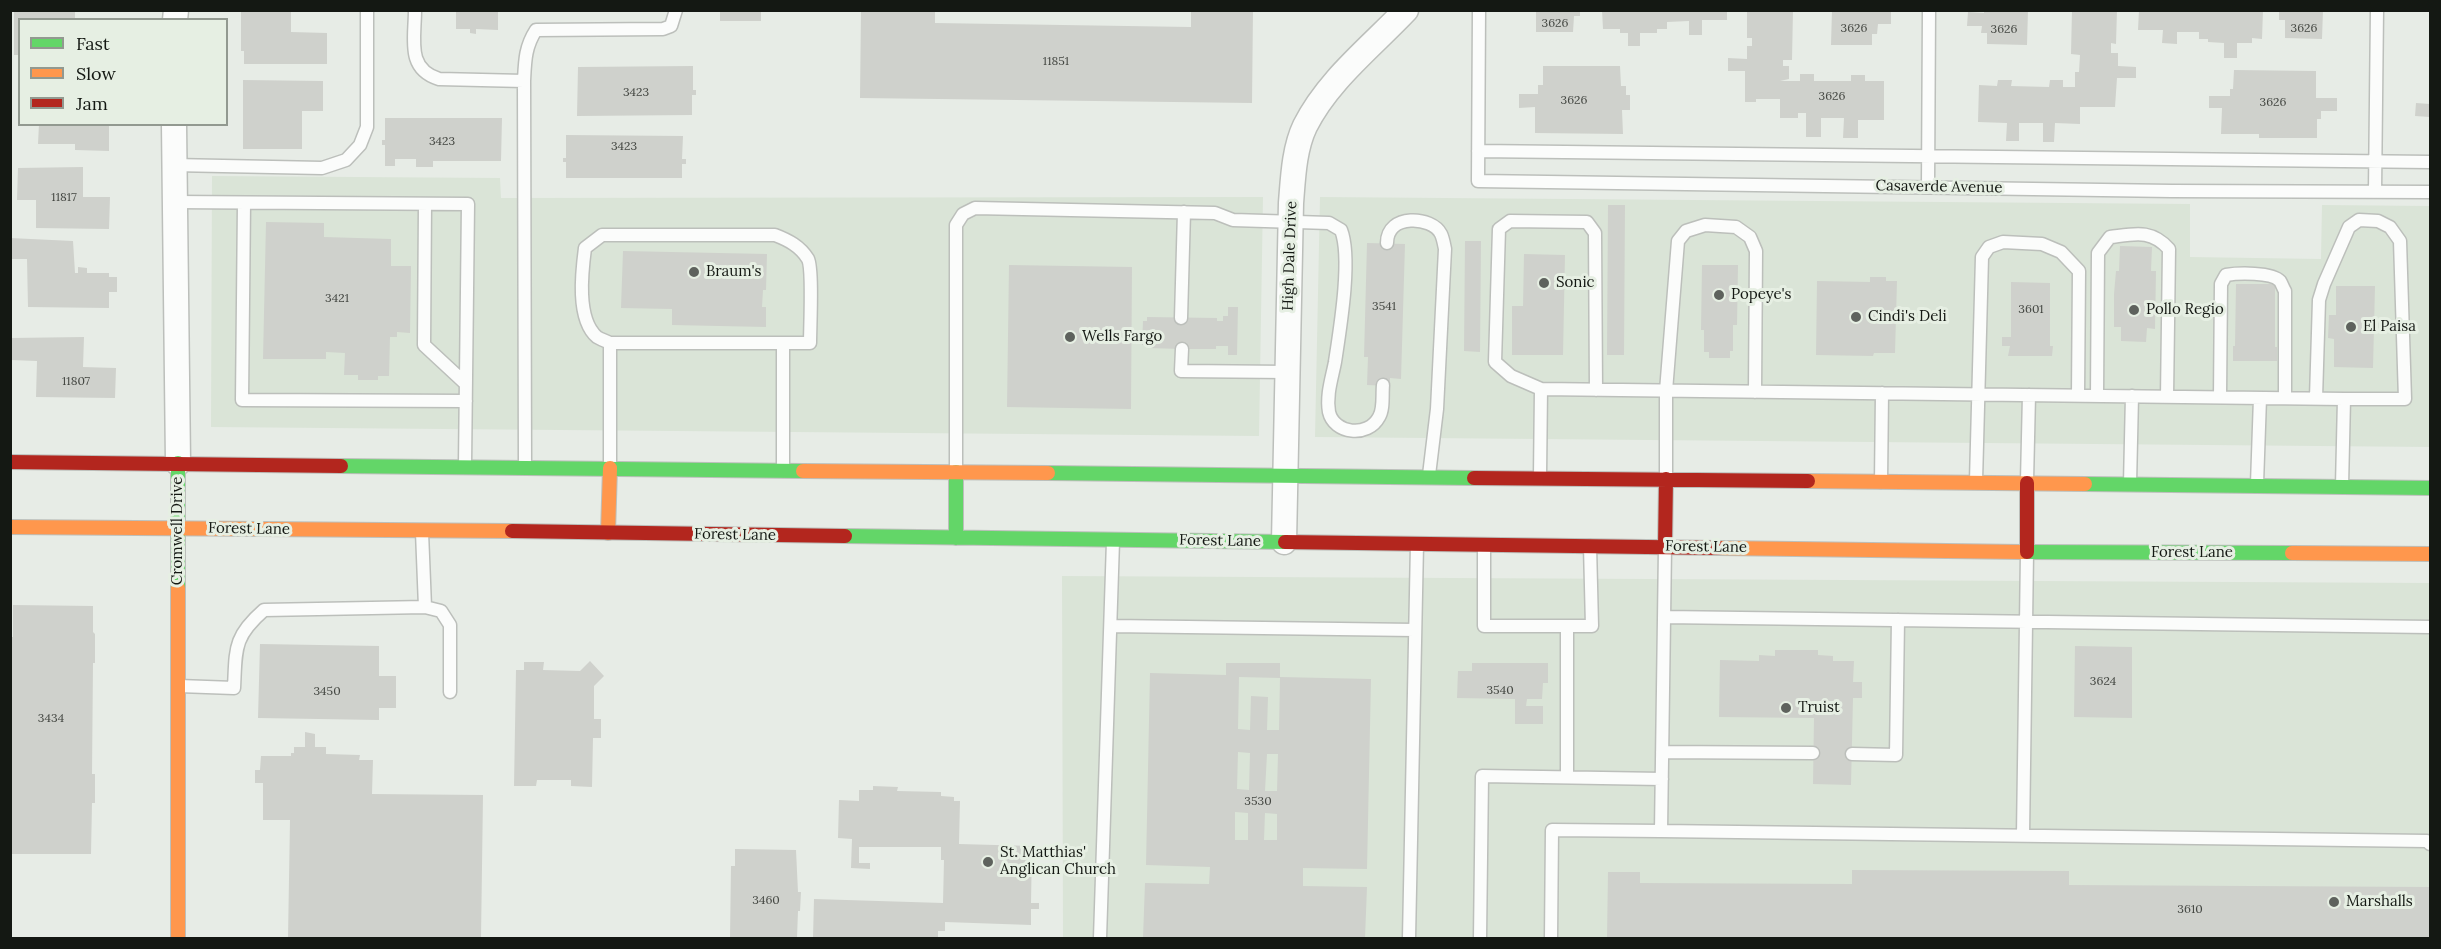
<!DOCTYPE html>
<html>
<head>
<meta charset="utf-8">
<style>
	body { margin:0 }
	#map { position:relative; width:2441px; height:949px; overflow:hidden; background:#e7ece6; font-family:Lora,serif }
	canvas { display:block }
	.frame { position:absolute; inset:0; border:12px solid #141813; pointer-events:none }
	.legend { position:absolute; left:18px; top:18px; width:210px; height:108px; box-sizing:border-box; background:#e6efe3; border:2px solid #929990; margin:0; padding:8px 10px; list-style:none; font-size:18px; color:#141813 }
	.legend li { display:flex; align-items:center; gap:12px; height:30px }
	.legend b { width:30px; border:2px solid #929990 }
</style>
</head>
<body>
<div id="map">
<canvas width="2441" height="949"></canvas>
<div class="frame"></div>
<ul class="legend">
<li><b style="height:8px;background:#63d668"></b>Fast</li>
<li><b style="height:8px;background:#ff974d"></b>Slow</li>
<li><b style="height:8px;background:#b3261e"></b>Jam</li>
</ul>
</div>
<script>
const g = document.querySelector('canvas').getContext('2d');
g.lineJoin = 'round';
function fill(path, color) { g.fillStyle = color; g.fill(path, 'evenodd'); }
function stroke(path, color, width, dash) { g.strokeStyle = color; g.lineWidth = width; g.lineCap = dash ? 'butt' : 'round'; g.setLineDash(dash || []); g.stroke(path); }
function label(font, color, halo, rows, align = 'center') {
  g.font = font + ' Lora,serif'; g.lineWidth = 6; g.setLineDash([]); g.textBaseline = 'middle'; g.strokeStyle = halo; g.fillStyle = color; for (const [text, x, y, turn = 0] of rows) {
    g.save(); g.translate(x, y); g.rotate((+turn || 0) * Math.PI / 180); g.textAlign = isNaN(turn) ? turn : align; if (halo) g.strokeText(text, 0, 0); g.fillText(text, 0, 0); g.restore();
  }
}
fill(new Path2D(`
	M212,176L500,178L501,198L1263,197L1259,436L211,427Z
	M1320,197L2190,204V257L2321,259L2322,205L2430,206V447L1315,437Z
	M1062,576L2430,583V938H1063Z`), '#dae4d7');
fill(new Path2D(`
	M14,10H75V20H20V55H14Z
	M241,10H291V32L327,33V64H244V51H241Z
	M456,10H498V30L476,29V34L470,33V29H456Z
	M720,10H761V21H720Z
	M861,10H935V23L1191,27V10H1253L1252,103L860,98Z
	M1536,10H1580V16H1574L1573,32H1536Z
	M1602,10H1727V20H1702V35H1689V21L1667,22V29H1657V33H1640V46H1628V33H1620V29H1603Z
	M1747,10H1793L1792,60H1783V66H1789V79L1780,81H1800V74H1814V81H1851V75H1865V81H1884V120H1858V138H1843L1844,118H1821V137H1806V113H1798V118H1780V99H1756V102H1745V71H1728V58L1747,59V46H1752V38H1747Z
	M1832,10L1891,12V24H1878L1877,34H1872V45H1831Z
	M1984,10H2028L2027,45L1987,44V33H1981L1982,26H1967L1968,12L1984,13Z
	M2072,10H2117L2116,44L2111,43V53H2118V66L2136,67V78H2117L2115,107H2080V124L2055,123L2054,142H2043V123H2019V141H2006L2007,123L1978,122L1979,85L1997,86L1998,80H2012L2011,86L2049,87L2050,80H2063V87H2075V72H2079L2080,55L2071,54Z
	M2139,10H2263L2262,39L2252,38V43H2237V58H2224V43L2208,42V39H2199V32H2177V44L2162,43L2163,30H2138Z
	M2279,10H2323L2322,39L2285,38V20H2279Z
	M693,66V90H696V95H692V115L577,116L578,67Z
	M1543,66H1620L1621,86H1626V95H1630V110H1622L1623,134L1535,133V107L1519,108V94H1538V85H1543Z
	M2234,70L2316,71V98H2337V111H2321V119H2317V138H2259V134H2221L2222,108H2209V96H2230V89H2233Z
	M243,80L323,81V111H302V149H243Z
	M2416,103L2430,104V117L2415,116Z
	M385,118H502L501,161H433V167H416V159H395V166H385V145H382V140H385Z
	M39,124H109V151L75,150V144H38Z
	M566,135L683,136L682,159H686V164H682V178H566V162H563V158H566Z
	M83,167V197H110L109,229L36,228V200H17L18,168Z
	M1608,205H1625L1624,355H1607Z
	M266,222L324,223V237L391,239V266H411L410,333L397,332V337H390L389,376H378V380H358V375H344L345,353L326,352V359H263Z
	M10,238L73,241L75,273H78V267L87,268V273H109V277H117V292H109V308L28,307L27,259H10Z
	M1465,241H1481L1480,352L1464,351Z
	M1367,243L1405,244L1401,379L1390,378V386L1367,385L1368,357H1364Z
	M2120,246L2152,247L2151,271H2156L2155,329L2147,328L2146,342L2121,341V327H2114V294L2116,271H2119Z
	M623,251L767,254L766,290H763L762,307H766V327L672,325V309L621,308Z
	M1524,254L1565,255L1563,355H1512V306H1523Z
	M1009,265L1132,267L1131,409L1007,407Z
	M1702,265H1738L1737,325H1733V351H1730V358H1709V352H1704V330H1701Z
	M1870,277H1886V281H1897L1895,353H1874L1873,356L1816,355L1817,281L1870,282Z
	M2011,282L2050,283V346H2053L2052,356H2008L2010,346H2002V337H2011Z
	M2236,284H2275V347H2277V361H2233V346H2235Z
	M2336,286H2375L2373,368L2334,367V339L2328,338L2329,315H2336Z
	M1228,307H1238L1237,355H1228V346H1216V349H1182L1147,348V345H1142L1143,321H1147V317L1217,318V321H1223V316H1228Z
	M84,337L83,367L116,368L115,398L36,397L37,361L11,360V338Z
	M13,605L93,606V632L95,634V663H93L92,774H95V803H92L91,854H12L10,637H13Z
	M260,644L379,646V676H396V708H379V720L258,718Z
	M2075,646L2132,647V718L2074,717Z
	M1775,650H1818V655L1833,656V661H1854L1853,682H1862V698H1853L1851,785L1813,784L1814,718L1719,717L1720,660L1759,661V655L1775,656Z
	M590,661L604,676L594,686V719H601V738H593L592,787L571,786V780H537L536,786H514L516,670H524V662H544L543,670L580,671Z
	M1226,663H1280V677L1371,679L1367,869L1303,868V886L1367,887L1365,938H1143L1145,883L1209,884L1210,867L1146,865L1150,673L1226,675ZM1239,677L1280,678L1279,730H1267L1268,697L1251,696L1250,730L1238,729ZM1238,752L1250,753L1249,790L1237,789ZM1267,754H1278L1277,791H1265ZM1235,812L1248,813V840H1235ZM1265,813L1277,814V840H1264Z
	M1472,663H1548V683H1543L1542,699H1527L1526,706H1543V724H1515V699L1457,698L1458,671H1472Z
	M305,732L315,734V747H326V754L360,755L359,760H373L372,794L483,795L481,938H288L290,820H263V783H255V770H260L261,756H291V753H294V747H305Z
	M873,786L898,787L897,791L941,792V796L954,797V801H960L959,844L1032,846L1031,903H1039V909H1031V925L945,922V931H938V938H813L814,899L943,903L944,860H941V847H859V863H870V869L851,868L852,839L838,838L839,800L859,801V790H873Z
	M735,849L796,850L798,892H801L800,911H798L797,938H730L731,866H735Z
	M1852,870L2069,871V885L2430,887V938H1607L1608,872H1640V883L1852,884Z`), '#cfd1cc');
const lane = new Path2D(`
	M415,10C415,39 406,69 439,79L524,81
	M1479,10L1478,181L2172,191L2430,192
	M1478,151L2430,162
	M173,165L322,168L346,160L360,145L367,127V10
	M1928,186L1929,10
	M2375,191L2377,10
	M174,202L468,204L465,465
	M244,203L242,400L466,401
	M425,204L424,345L466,384
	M1387,243C1387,213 1432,216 1441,234C1443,238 1444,244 1445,249L1437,409L1429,475
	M1181,318L1184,212
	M610,343C606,341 600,339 597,337C576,319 582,271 585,248L602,235H775C788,240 800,246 808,259C813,269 810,329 810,343H783
	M1182,349L1181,371L1287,372
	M1541,389L1511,376L1495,362L1499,229L1510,221L1587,222L1595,233L1596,390
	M2097,396L2098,253L2110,237C2135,234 2151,229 2169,249L2167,397
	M2220,397L2221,284L2226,275C2238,273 2272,272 2280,281C2282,284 2283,288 2285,291V398
	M525,466L524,81C525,61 525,47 536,30L663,29L671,26L676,10
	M610,466V343H783V469
	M956,470V225L963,214L975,208L1215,213L1233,220L1329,223L1341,230C1352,258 1340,329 1335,362C1332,378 1326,395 1329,412C1334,434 1368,438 1379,417C1384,409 1382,395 1383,385
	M1540,476L1541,389L2344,399H2405L2400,241L2390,227L2378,221L2359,220L2349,227L2324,284L2319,300L2316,398
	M1666,478V391L1678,241L1686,231L1705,225L1736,227L1750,237L1756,251L1755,392
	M1976,481L1982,257L1989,247L2003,242L2042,244L2061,252L2079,271L2078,395
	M2027,481L2029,395
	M1881,482L1882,393
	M2130,484L2132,396
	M2257,484L2260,398
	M2342,486L2344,399
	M1484,546V626H1592L1590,546
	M425,607L441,611L450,625V692
	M1664,617L2430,627
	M1111,626L1415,630
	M1567,626V777
	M179,686L234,688C236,649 233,637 264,610L425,607L422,532
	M1662,752L1813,753
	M1852,754L1896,755L1898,620
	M1661,831L2427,841L2430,844
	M2023,835L2027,553
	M1100,938L1113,541
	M1409,938L1417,544
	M1480,938L1482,776L1662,779
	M1551,938L1552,830L1661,831L1665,548`);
const street = new Path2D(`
	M175,20L176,10
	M174,124L178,463
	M1284,542L1291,203C1293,178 1294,149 1305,126C1328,80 1371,47 1406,10`);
const fast = new Path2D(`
	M178,463V588
	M341,466L803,471
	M956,472V538
	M1048,473L1474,478
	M2085,484L2430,488
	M845,536L1285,542
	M2023,552L2292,553`);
const slow = new Path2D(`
	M803,471L1048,473
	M1808,481L2085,484
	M10,527L512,531
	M608,533L610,468
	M1719,548L2023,552
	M2292,553L2430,554
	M178,588V938`);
const jam = new Path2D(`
	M10,462L341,466
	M1474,478L1808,481
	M2027,483V552
	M512,531L845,536
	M1285,542L1719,548
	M1665,547L1666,479`);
stroke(lane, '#bcbfbb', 15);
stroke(street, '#bcbfbb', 27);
stroke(fast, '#bcbfbb', 16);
stroke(slow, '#bcbfbb', 16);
stroke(jam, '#bcbfbb', 16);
stroke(lane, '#fbfcfb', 12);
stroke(street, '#fbfcfb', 24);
stroke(fast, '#63d668', 14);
stroke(slow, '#ff974d', 14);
stroke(jam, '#b3261e', 14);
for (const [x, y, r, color] of [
	[694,272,6,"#5e625d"],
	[1544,283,6,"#5e625d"],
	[1719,295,6,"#5e625d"],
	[2134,310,6,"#5e625d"],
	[1856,317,6,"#5e625d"],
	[2351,327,6,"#5e625d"],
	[1070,337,6,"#5e625d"],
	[1786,708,6,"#5e625d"],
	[988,862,6,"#5e625d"],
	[2334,902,6,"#5e625d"]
]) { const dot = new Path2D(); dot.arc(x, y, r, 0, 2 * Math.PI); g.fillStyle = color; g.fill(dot); stroke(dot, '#e6efe3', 2); }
label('12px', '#444742', null, [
	["3626",1555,24],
	["3626",1854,29],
	["3626",2304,29],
	["3626",2004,30],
	["11851",1056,62],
	["3423",636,93],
	["3626",1832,97],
	["3626",1574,101],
	["3626",2273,103],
	["3423",442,142],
	["3423",624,147],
	["11817",64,198],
	["3421",337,299],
	["3541",1384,307],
	["3601",2031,310],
	["11807",76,382],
	["3624",2103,682],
	["3540",1500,691],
	["3450",327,692],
	["3434",51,719],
	["3530",1258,802],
	["3460",766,901],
	["3610",2190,910]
]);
label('15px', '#141813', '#e6efe3', [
	["Casaverde Avenue",1939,187,1],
	["High Dale Drive",1290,256,-88],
	["Forest Lane",249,529,1],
	["Cromwell Drive",178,531,-90],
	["Forest Lane",735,535,1],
	["Forest Lane",1220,541,1],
	["Forest Lane",1706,547,1],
	["Forest Lane",2192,553]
]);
label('15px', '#141813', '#e6efe3', [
	["Braum's",706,272],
	["Sonic",1556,283],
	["Popeye's",1731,295],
	["Pollo Regio",2146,310],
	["Cindi's Deli",1868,317],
	["El Paisa",2363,327],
	["Wells Fargo",1082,337],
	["Truist",1798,708],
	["St. Matthias'",1000,853],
	["Anglican Church",1000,870],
	["Marshalls",2346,902]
], 'left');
</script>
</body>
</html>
